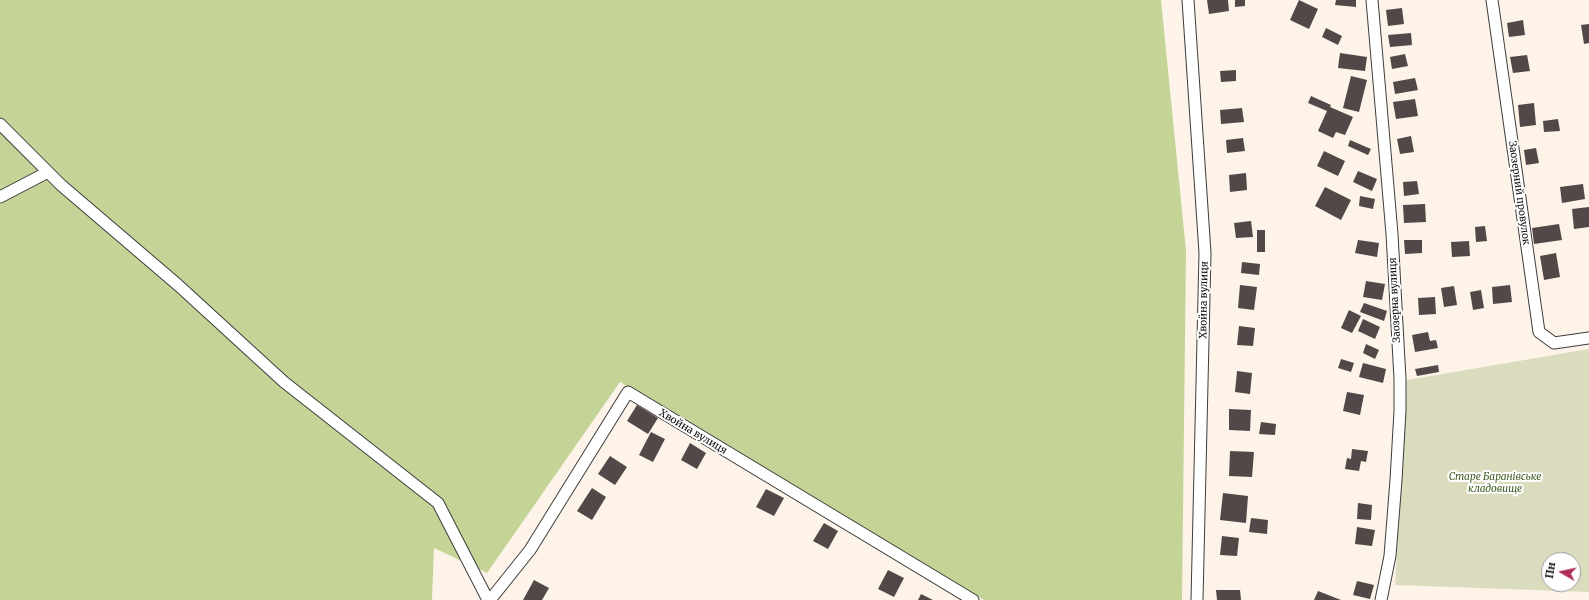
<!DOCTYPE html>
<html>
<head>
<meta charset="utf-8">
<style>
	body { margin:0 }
	#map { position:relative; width:1589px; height:600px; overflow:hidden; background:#fdf3e9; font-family:Merriweather,serif }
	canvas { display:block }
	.north { position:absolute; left:1541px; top:552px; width:40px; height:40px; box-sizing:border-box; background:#fff; border:1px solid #9d9d9d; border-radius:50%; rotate:279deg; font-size:11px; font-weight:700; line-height:16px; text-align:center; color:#0a0a0a }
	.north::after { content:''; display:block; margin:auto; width:14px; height:18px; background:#af2e58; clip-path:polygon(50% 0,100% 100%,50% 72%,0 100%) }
</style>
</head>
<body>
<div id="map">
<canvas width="1589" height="600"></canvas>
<div class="north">Пн</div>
</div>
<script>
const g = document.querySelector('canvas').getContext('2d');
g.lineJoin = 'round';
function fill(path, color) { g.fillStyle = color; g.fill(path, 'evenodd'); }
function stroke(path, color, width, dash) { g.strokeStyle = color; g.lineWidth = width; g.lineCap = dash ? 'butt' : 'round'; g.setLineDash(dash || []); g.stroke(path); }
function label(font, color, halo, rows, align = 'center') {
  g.font = font + ' Merriweather,serif'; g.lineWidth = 4; g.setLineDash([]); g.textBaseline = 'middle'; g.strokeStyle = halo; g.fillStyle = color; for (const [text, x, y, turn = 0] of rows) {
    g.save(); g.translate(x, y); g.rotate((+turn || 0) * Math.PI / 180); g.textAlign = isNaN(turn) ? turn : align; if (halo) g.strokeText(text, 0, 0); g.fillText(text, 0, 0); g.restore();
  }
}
fill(new Path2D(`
	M0,0H1161L1186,251L1182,600H984L620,382L487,573L434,548L432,600H0Z`), '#c3d496');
fill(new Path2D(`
	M1589,349V592L1395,585L1407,380ZM1549,560H1573V584H1549Z`), '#dbdcbd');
fill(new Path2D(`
	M1207,0H1228L1229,11L1209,14Z
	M1235,0H1245V6L1235,7Z
	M1299,0L1318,9L1309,29L1290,20Z
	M1336,0H1356V7L1335,5Z
	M1402,8L1404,24L1388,26L1386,10Z
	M1523,20L1525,35L1509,37L1507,23Z
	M1589,24V43L1584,44L1581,25Z
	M1326,28L1342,36L1338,45L1322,37Z
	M1411,33L1412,45L1390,47L1388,35Z
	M1340,53L1367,57L1365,71L1338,68Z
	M1405,54L1408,66L1392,69L1390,57Z
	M1527,55L1530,71L1513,73L1510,57Z
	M1236,70V81L1221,82L1220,71Z
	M1351,76L1367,80L1359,112L1343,108Z
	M1415,78L1418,90L1395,94L1393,82Z
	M1311,96L1331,105L1330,107L1353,117L1345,135L1336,132L1333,138L1318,131L1327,111L1308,103Z
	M1415,99L1418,116L1396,119L1393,102Z
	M1534,103L1536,125L1520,127L1518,105Z
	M1242,108L1244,122L1221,124L1220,110Z
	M1558,119L1560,131L1544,132L1543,121Z
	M1411,136L1414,152L1400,154L1397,139Z
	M1243,138L1245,151L1227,153L1226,140Z
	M1350,140L1371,149L1368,155L1348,146Z
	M1536,148L1539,163L1526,165L1524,150Z
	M1324,151L1345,161L1338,176L1317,166Z
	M1358,171L1377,179L1372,191L1353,182Z
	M1246,173L1247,190L1230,192L1229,175Z
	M1417,181L1419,194L1404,196L1403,182Z
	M1583,184L1585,199L1562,203L1560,187Z
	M1325,187L1351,200L1341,220L1315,206Z
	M1360,196L1375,199L1373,209L1359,206Z
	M1425,204L1426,222L1404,223L1403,205Z
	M1589,207V227L1574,229L1572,209Z
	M1251,221L1253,237L1236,238L1234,223Z
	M1559,224L1562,240L1534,244L1532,228Z
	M1485,226L1487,241L1476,242L1475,227Z
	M1257,230H1265V252H1257Z
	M1358,240L1379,243L1377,257L1355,253Z
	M1404,240H1422V253L1405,254Z
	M1469,241L1470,256L1452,257L1451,242Z
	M1556,253L1560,277L1544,280L1540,256Z
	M1242,262L1260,264L1259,275L1241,273Z
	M1366,281L1385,284L1382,300L1363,297Z
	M1240,285L1257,287L1254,310L1238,308Z
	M1510,285L1512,302L1493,304L1492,287Z
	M1454,286L1457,305L1444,307L1441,288Z
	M1481,290L1484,308L1473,310L1470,292Z
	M1435,297L1436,314L1419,315L1418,298Z
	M1364,303L1387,311L1384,321L1360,312Z
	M1349,310L1361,316L1352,333L1341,328Z
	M1363,319L1380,327L1375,339L1358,331Z
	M1239,326L1255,328L1253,346L1237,345Z
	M1428,332L1430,341L1436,340L1438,348L1415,352L1412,335Z
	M1366,344L1379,350L1375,359L1363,353Z
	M1341,359L1354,363L1351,372L1338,368Z
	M1363,363L1386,369L1383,383L1359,377Z
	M1438,365L1439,372L1417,376L1415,369Z
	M1237,371L1252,373L1250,394L1235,392Z
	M1347,392L1364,395L1360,415L1343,411Z
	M637,405L658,418L648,434L627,421Z
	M1229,409L1251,410L1250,431L1229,430Z
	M1261,422L1276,424L1275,435L1259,434Z
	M651,432L665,439L653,462L639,455Z
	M690,443L706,453L697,469L681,460Z
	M1352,449L1368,451L1366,462L1361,461L1359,471L1345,469L1347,458L1351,459Z
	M1230,451L1254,452L1252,477L1229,476Z
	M610,456L627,467L615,485L598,474Z
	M592,488L606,497L592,520L577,511Z
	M766,489L784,498L774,516L756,507Z
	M1223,493L1248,496L1246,523L1220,520Z
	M1358,503L1372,505L1371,520L1357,519Z
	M1251,518L1268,520L1267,534L1249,532Z
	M824,523L838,531L828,549L813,541Z
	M1357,527L1375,530L1372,546L1355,544Z
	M1222,536L1239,538L1237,556L1220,555Z
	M888,570L904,578L894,597L878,589Z
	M534,580L549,588L542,600H523Z
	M1357,581L1374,585L1370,599L1353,595Z
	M1216,590H1240L1241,600H1217Z
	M1318,591L1341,600H1314Z
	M921,594L933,600H918Z`), '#524847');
const street = new Path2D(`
	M1188,0L1205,253L1197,600
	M1372,0L1392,234L1400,379V411L1396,480L1390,556L1381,600
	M1492,0L1539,332L1554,343L1589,338
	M0,124L61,185L178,285L284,382L438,503L488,600
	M0,197L48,172
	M490,600L530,550L628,392L973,600`);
stroke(street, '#3d3d3d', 13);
stroke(street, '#fff', 11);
label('10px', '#0a0a0a', '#fff', [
	["Заозерний провулок",1519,193,82],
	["Хвойна вулиця",1204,300,-89],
	["Заозерна вулиця",1395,300,-93],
	["Хвойна вулиця",693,432,31]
]);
label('italic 10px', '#3e5c20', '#fff', [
	["Старе Баранівське",1495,477],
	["кладовище",1495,489]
]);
</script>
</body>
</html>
